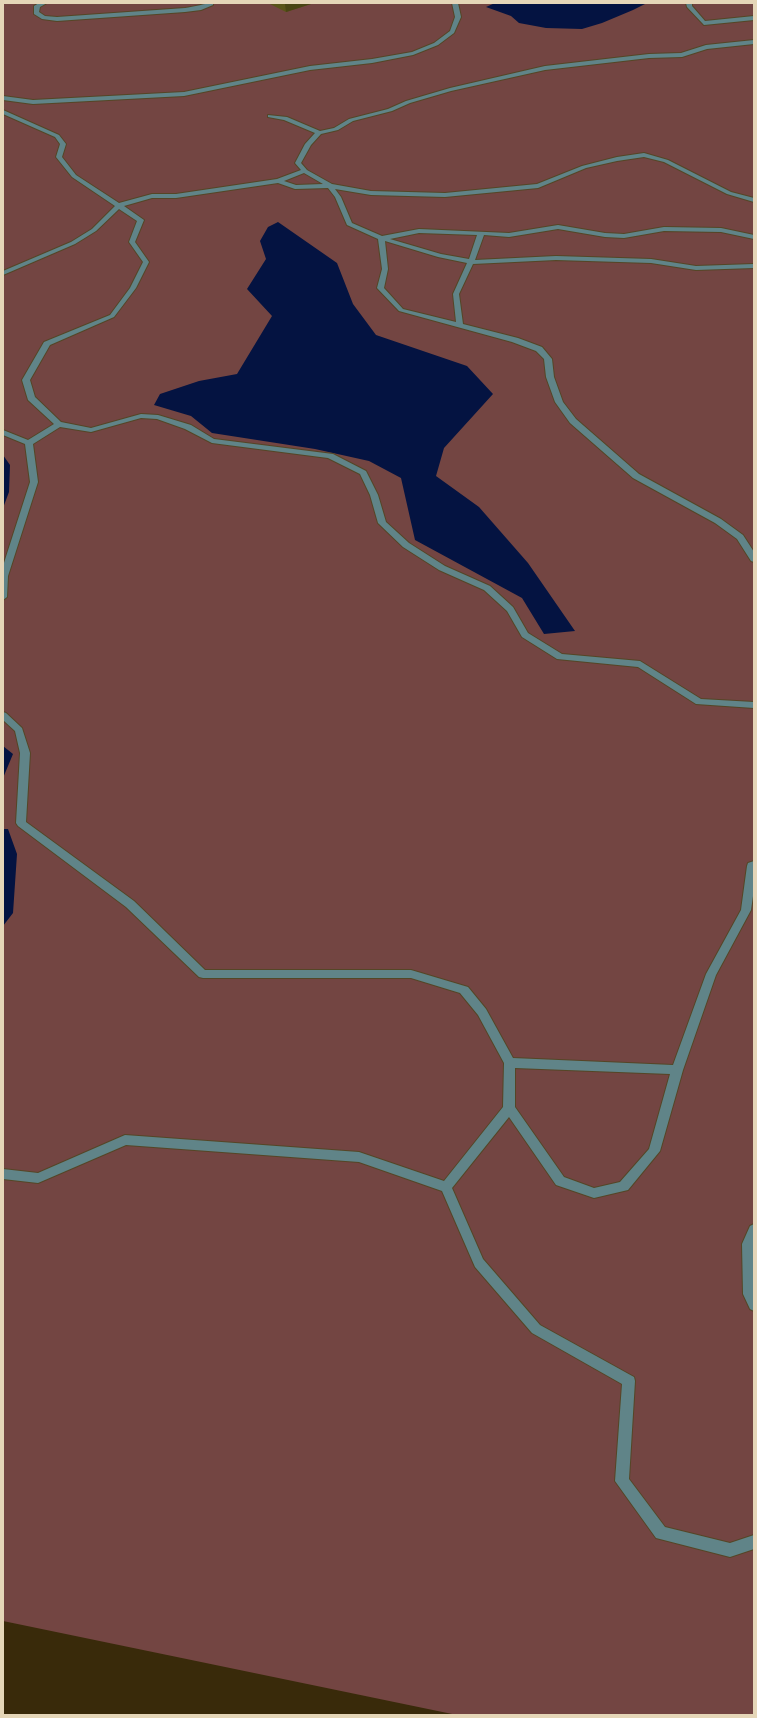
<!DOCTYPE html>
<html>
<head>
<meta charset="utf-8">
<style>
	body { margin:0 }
	#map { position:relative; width:757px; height:1718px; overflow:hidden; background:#392a0a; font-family:Inter,sans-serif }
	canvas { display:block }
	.frame { position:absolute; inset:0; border:4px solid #e5d6b8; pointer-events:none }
</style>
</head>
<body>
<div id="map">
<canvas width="757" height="1718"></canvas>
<div class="frame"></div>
</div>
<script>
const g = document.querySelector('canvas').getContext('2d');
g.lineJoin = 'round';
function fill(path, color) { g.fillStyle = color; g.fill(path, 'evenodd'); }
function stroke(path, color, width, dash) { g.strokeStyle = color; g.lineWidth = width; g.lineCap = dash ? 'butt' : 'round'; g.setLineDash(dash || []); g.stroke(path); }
fill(new Path2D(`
	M3,3H754V1715H457L3,1621Z`), '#734542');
fill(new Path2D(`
	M495,3H647L633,10L602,23L582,29L546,28L519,23L511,16L486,7Z
	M278,222L337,263L353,304L376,335L467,366L493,394L444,448L436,476L479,507L528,563L575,631L544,634L522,598L415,540L401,478L369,461L315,449L212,433L191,416L154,405L160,394L199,381L237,374L272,316L247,289L266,259L260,241L268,227Z
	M3,455L10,465L9,492L3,508Z
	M3,746L13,754L3,778Z
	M3,829H8L17,854L13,913L3,926Z`), '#041341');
const minor = new Path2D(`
	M39,3H47L40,7L39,12L45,16L57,17L185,8C193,7 207,3 213,3V5L201,10L185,12L57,21L42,19L34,14V6Z
	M452,3H458L461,17L454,33L438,45L413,55L372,63L310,70L184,96L33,104L3,100V96L33,100L184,92L310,66L372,59L412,52L434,43L450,31L455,17Z
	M686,3H692V6L705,21L754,16V20L704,25L687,7Z
	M754,40V44L707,49L682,57L649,58L545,70L451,91L410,103L392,111L353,121L338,130L321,134L311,145L301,163L307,170L332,184L371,191L445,193L537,184L582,166L617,157L644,153L668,160L731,192L754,198V202L727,194L664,162L644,157L617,161L586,168L538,188L445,197L371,195L335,189L341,197L352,223L382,236L419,229L509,233L558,225L605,233L624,234L664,227L721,228L754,235V239L721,232L664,231L624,238L605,237L558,229L509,237L484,235L475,260L556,256L651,259L696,266L754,264V268L696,270L651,263L556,260L473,264L459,294L463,324L518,338L542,347L552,359L554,377L563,402L576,419L639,474L721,519L743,535L754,552V562L751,561L737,539L715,523L633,478L570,423L555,402L546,377L544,359L536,351L512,342L399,311L377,288L382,269L378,239L347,225L335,197L328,188L295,189L278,183L176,198H152L124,206L144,220L135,242L149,262L136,288L114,317L50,345L30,380L35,397L61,422L91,428L141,414L158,415L191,425L214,439L333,454L366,471L378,495L386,522L409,543L445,566L490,586L513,607L528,633L562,654L640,661L701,699L754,702V708L696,704L638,667L557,659L522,637L507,611L484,590L439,570L403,547L378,523L370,495L360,474L328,458L212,443L185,429L157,419L141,418L91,432L60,427L33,444L38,482L8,576L7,597L3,600V566L30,482L25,444L3,435V430L28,440L54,424L28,400L22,380L44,342L110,315L130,288L143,262L129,242L137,221L119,209L96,231L75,244L3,275V271L71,242L92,229L115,206L72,177L56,157L60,144L55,137L3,114V110L59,135L66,144L62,157L76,175L119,203L152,194H176L277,179L301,170L295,163L305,144L315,133L284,120L268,117V115L287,117L320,131L334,128L349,119L388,109L406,101L450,88L545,66L649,54L681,53L706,45ZM304,173L323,184L296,185L284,181ZM419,233L477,235L469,259L441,254L390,239ZM385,241L438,257L467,263L453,294L456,322L403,309L384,288L388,269Z
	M3,712L6,713L22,728L30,753L26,822L134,901L205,970H411L468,987L486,1009L513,1058L673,1065L706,974L741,910L747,866L748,863L754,861V889L751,910L716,975L683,1070L660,1151L628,1190L594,1198L556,1185L509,1117L452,1188L483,1259L540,1325L634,1377L635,1381L629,1479L665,1527L730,1543L754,1535V1549L730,1557L656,1538L615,1481L622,1384L532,1333L475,1267L442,1191L359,1162L126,1145L38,1183L3,1179V1169L38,1173L125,1135L359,1152L444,1181L503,1107L504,1063L478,1015L460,993L411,978H203L199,977L126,907L18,826L16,823L20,753L15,731L3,720ZM515,1068L670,1074L649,1149L620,1182L594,1188L564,1177L515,1107Z
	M754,1224V1311L750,1309L743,1294L742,1244L750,1226Z`);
stroke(minor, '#554626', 2);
fill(minor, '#608488');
fill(new Path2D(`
	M268,3H314L286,12Z`), '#595418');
fill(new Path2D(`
	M287,3H314L286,12L285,4Z`), '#494514');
</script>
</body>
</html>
